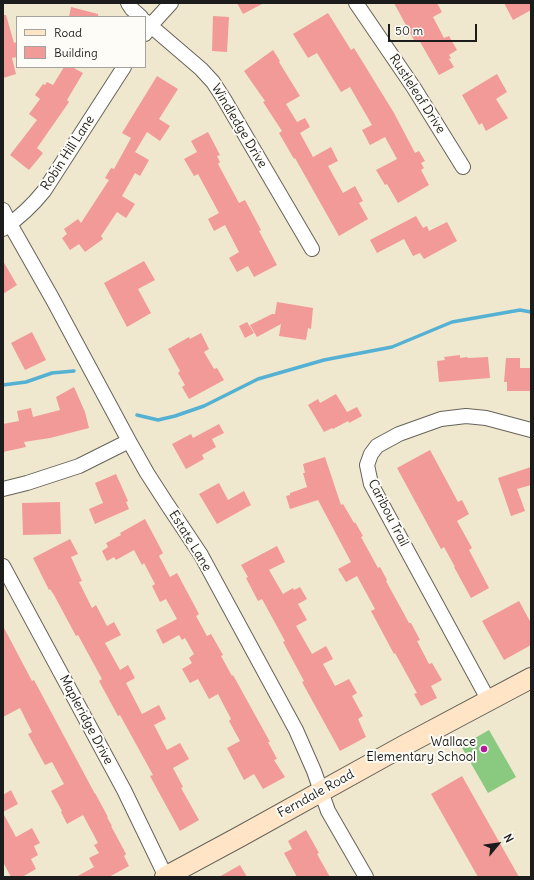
<!DOCTYPE html>
<html>
<head>
<meta charset="utf-8">
<style>
	body { margin:0 }
	#map { position:relative; width:534px; height:880px; overflow:hidden; background:#efe8ce; font-family:Delius,sans-serif }
	canvas { display:block }
	.frame { position:absolute; inset:0; border:4px solid #1c1c1c; pointer-events:none }
	.legend { position:absolute; left:16px; top:16px; width:130px; height:52px; box-sizing:border-box; background:#fdfcf7; border:1px solid #a3a29f; margin:0; padding:5px 7px; list-style:none; font-size:12px; color:#1c1c1c }
	.legend li { display:flex; align-items:center; gap:8px; height:20px }
	.legend b { width:20px; border:1px solid #a3a29f }
	.north { position:absolute; left:478px; top:824px; width:40px; height:40px; -webkit-text-stroke:3px #fdfcf7; paint-order:stroke; rotate:61deg; font-size:11px; font-weight:700; line-height:16px; text-align:center; color:#1c1c1c }
	.north::after { content:''; display:block; margin:auto; width:14px; height:18px; background:#1c1c1c; clip-path:polygon(50% 0,100% 100%,50% 72%,0 100%) }
	.scale { position:absolute; left:388px; top:24px; width:89px; height:18px; box-sizing:border-box; border:2px solid #1c1c1c; border-top:0; padding-left:5px; font-size:12px; line-height:14px; white-space:nowrap; color:#1c1c1c; -webkit-text-stroke:3px #fdfcf7; paint-order:stroke }
</style>
</head>
<body>
<div id="map">
<canvas width="534" height="880"></canvas>
<div class="frame"></div>
<ul class="legend">
<li><b style="height:5px;background:#ffe4c6"></b>Road</li>
<li><b style="height:11px;background:#f19a98"></b>Building</li>
</ul>
<div class="north">N</div>
<div class="scale">50 m</div>
</div>
<script>
const g = document.querySelector('canvas').getContext('2d');
g.lineJoin = 'round';
function fill(path, color) { g.fillStyle = color; g.fill(path, 'evenodd'); }
function stroke(path, color, width, dash) { g.strokeStyle = color; g.lineWidth = width; g.lineCap = dash ? 'butt' : 'round'; g.setLineDash(dash || []); g.stroke(path); }
function label(font, color, halo, rows, align = 'center') {
  g.font = font + ' Delius,sans-serif'; g.lineWidth = 4; g.setLineDash([]); g.textBaseline = 'middle'; g.strokeStyle = halo; g.fillStyle = color; for (const [text, x, y, turn = 0] of rows) {
    g.save(); g.translate(x, y); g.rotate((+turn || 0) * Math.PI / 180); g.textAlign = isNaN(turn) ? turn : align; if (halo) g.strokeText(text, 0, 0); g.fillText(text, 0, 0); g.restore();
  }
}
fill(new Path2D(`
	M489,730L516,777L488,793L461,746Z`), '#89c980');
stroke(new Path2D(`
	M3,385L26,382L52,373L74,371
	M137,415L158,420L175,416L204,406L258,379L324,360L392,347L452,322L520,310L531,312`), '#55b1d3', 3.5);
fill(new Path2D(`
	M237,3H264L243,14Z
	M394,3H437L442,12L433,17L444,38L449,36L457,50L449,55L451,58L449,59L454,67L439,75L419,40L415,42Z
	M504,3H531V10L513,20Z
	M71,7L98,14V17H69Z
	M328,13L351,50L354,48L394,113L415,153L419,151L425,161L421,163L424,168L421,170L429,185L398,203L387,184L385,185L376,170L397,159L385,137L370,145L362,130L372,125L350,87L341,92L317,53L308,58L293,34Z
	M3,15H6L14,43L17,42V57L12,58L16,74L3,78Z
	M213,16L229,17L227,52L212,51Z
	M273,50L280,61L279,62L300,96L286,104L297,122L305,118L310,127L300,133L313,157L331,147L338,161L328,166L343,193L355,186L363,201L359,203L368,219L339,236L295,158L294,159L279,133L282,131L263,102L265,101L244,71Z
	M64,67H72L83,73L67,100L69,102L37,148L43,153L29,170L10,155L37,120L29,114L40,99L35,95L43,84L45,85L47,82L53,85Z
	M497,74L507,92L496,99L508,118L486,131L482,123L479,125L462,95Z
	M157,76L178,89L159,119L170,126L160,141L147,132L135,152L149,160L140,176L135,173L122,196L135,204L126,218L117,212L101,236L103,239L85,252L79,244L70,250L62,238L67,234L64,229L78,219L81,223L109,180L105,178L111,168L114,169L131,138L122,133Z
	M208,132L220,155L217,156L220,162L218,164L239,203L245,200L261,230L259,231L277,265L254,277L248,266L237,272L229,258L239,252L225,225L214,231L208,219L219,213L198,174L194,176L184,159L197,152L191,141Z
	M416,216L423,228L427,226L429,231L447,222L457,241L424,259L420,253L413,256L404,239L377,253L370,240Z
	M3,261L17,285L3,294Z
	M144,261L155,280L138,289L151,313L127,327L104,283Z
	M277,302L313,308L311,329L308,328L306,340L279,336L281,324L257,337L250,325L272,314H275Z
	M247,322L254,333L245,338L239,326Z
	M32,332L46,360L25,370L11,343Z
	M201,333L209,349L204,352L214,369L217,368L224,380L189,399L182,387L185,385L178,373L180,371L168,349L189,337L190,339Z
	M460,355V358L467,357L468,358L488,357L490,378L439,382L437,361L445,360L444,357Z
	M506,358H520V368H531V391H507V382H504Z
	M74,387L85,412L89,428L50,438L24,442L26,447L3,452V424L19,421L17,411L31,408L33,417L60,410L56,397Z
	M336,394L347,412L357,407L362,416L349,423L348,421L333,429L332,428L324,432L308,405L318,399L320,403Z
	M219,424L224,433L212,439L216,447L202,455L204,459L186,469L172,444L191,434L193,438Z
	M430,450L458,502L462,500L469,514L457,521L472,548L469,550L489,588L471,598L454,567H455L444,547L441,549L397,468Z
	M325,457L341,505L343,504L354,523L355,522L363,536L361,537L378,568L380,567L387,580L386,581L409,623H411L420,640L417,641L429,664L432,663L442,680L431,686L437,698L421,706L414,694L417,693L395,653L394,654L371,611L375,609L357,576L346,582L338,569L351,562L318,500L290,509L286,496L290,495V493L307,487L303,473H305L303,464Z
	M531,467V485L517,489L525,511L511,516L498,478Z
	M116,474L128,501L126,502L129,509L95,524L89,509L103,503L95,483Z
	M219,483L228,500L244,491L251,505L217,524L199,494Z
	M60,502L61,534L23,535L22,503Z
	M145,519L163,553L159,556L170,577L177,573L199,614L196,616L207,636L211,634L223,655L221,656L232,676L233,675L270,742H268L277,759L274,760L285,777L263,789L254,774L244,780L227,748L240,741L229,721L231,719L218,694L209,699L198,679L190,683L182,669L192,663L189,658L194,654L185,638L182,640L179,635L163,644L156,630L177,619L166,599L160,602L152,586L155,584L144,563L142,565L134,550L116,560L114,557L107,561L102,551L108,547L106,543L121,535L120,533Z
	M70,539L78,554L71,557L82,581L79,582L92,608L96,605L107,626L114,622L121,635L105,643L120,670L128,665L135,678L126,683L142,714L159,705L166,719L154,725L167,750L180,743L189,759L173,768L183,787L181,788L199,820L180,831L150,776L153,775L120,715L118,716L99,681L102,679L78,635L76,636L54,595L50,589L49,590L33,558Z
	M277,546L285,562L269,570L283,594L293,588L294,590L300,587L307,599L298,604L307,620L296,626L312,654L326,646L333,659L323,664L335,686L349,679L357,693L352,696L363,716L358,719L366,737L340,751L302,682L304,681L283,642L285,641L262,599L258,601L246,578L248,577L241,565Z
	M519,601L531,623V645L504,660L482,621Z
	M3,626L32,681L34,680L95,794V793L108,817H107L112,826H111L126,854L124,856L129,866L109,877H76L94,867L89,858L99,853L94,845L98,843L83,815L67,824L61,812L62,811L51,791L64,784L52,762L45,765L28,734L32,732L20,708L3,717Z
	M462,776L519,877H478L431,794Z
	M11,790L18,804L3,812V795Z
	M3,813L16,837L32,828L40,843L34,846L38,855L31,859L36,869L22,877H11L3,862Z
	M306,830L319,853L317,854L330,877H297L284,853L292,849L288,841Z
	M240,865L247,877H219Z`), '#f19a98');
const street = new Path2D(`
	M128,3L132,9L141,17
	M356,3L414,88L463,167
	M145,21L201,69L213,82L224,99L312,249
	M145,34L150,26L171,3
	M3,210L10,224L52,298L129,441L147,473L167,504L201,555L296,730L314,771L328,811L366,877
	M3,229C19,218 32,206 44,191L124,67
	M3,489L27,483L79,466L129,441
	M3,566L124,790L166,877
	M489,701L371,484L367,465L371,454L377,446L399,434L441,419L466,416L486,418L531,430`);
const secondary = new Path2D(`
	M165,877L241,836L405,745L531,678`);
stroke(street, '#66635a', 16);
stroke(secondary, '#66635a', 22);
stroke(street, '#fff', 14);
stroke(secondary, '#ffe4c6', 20);
for (const [x, y, r, color] of [
	[484,749,4,"#b5179e"]
]) { const dot = new Path2D(); dot.arc(x, y, r, 0, 2 * Math.PI); g.fillStyle = color; g.fill(dot); stroke(dot, '#fdfcf7', 1.5); }
label('13px', '#1c1c1c', '#fdfcf7', [
	["Rustleleaf Drive",417,94,57],
	["Windledge Drive",239,126,59],
	["Robin Hill Lane",68,153,-57],
	["Caribou Trail",388,513,63],
	["Estate Lane",190,541,58],
	["Mapleridge Drive",86,720,62],
	["Ferndale Road",316,794,-29]
]);
label('13px', '#1c1c1c', '#fdfcf7', [
	["Wallace",476,742],
	["Elementary School",476,757]
], 'right');
</script>
</body>
</html>
